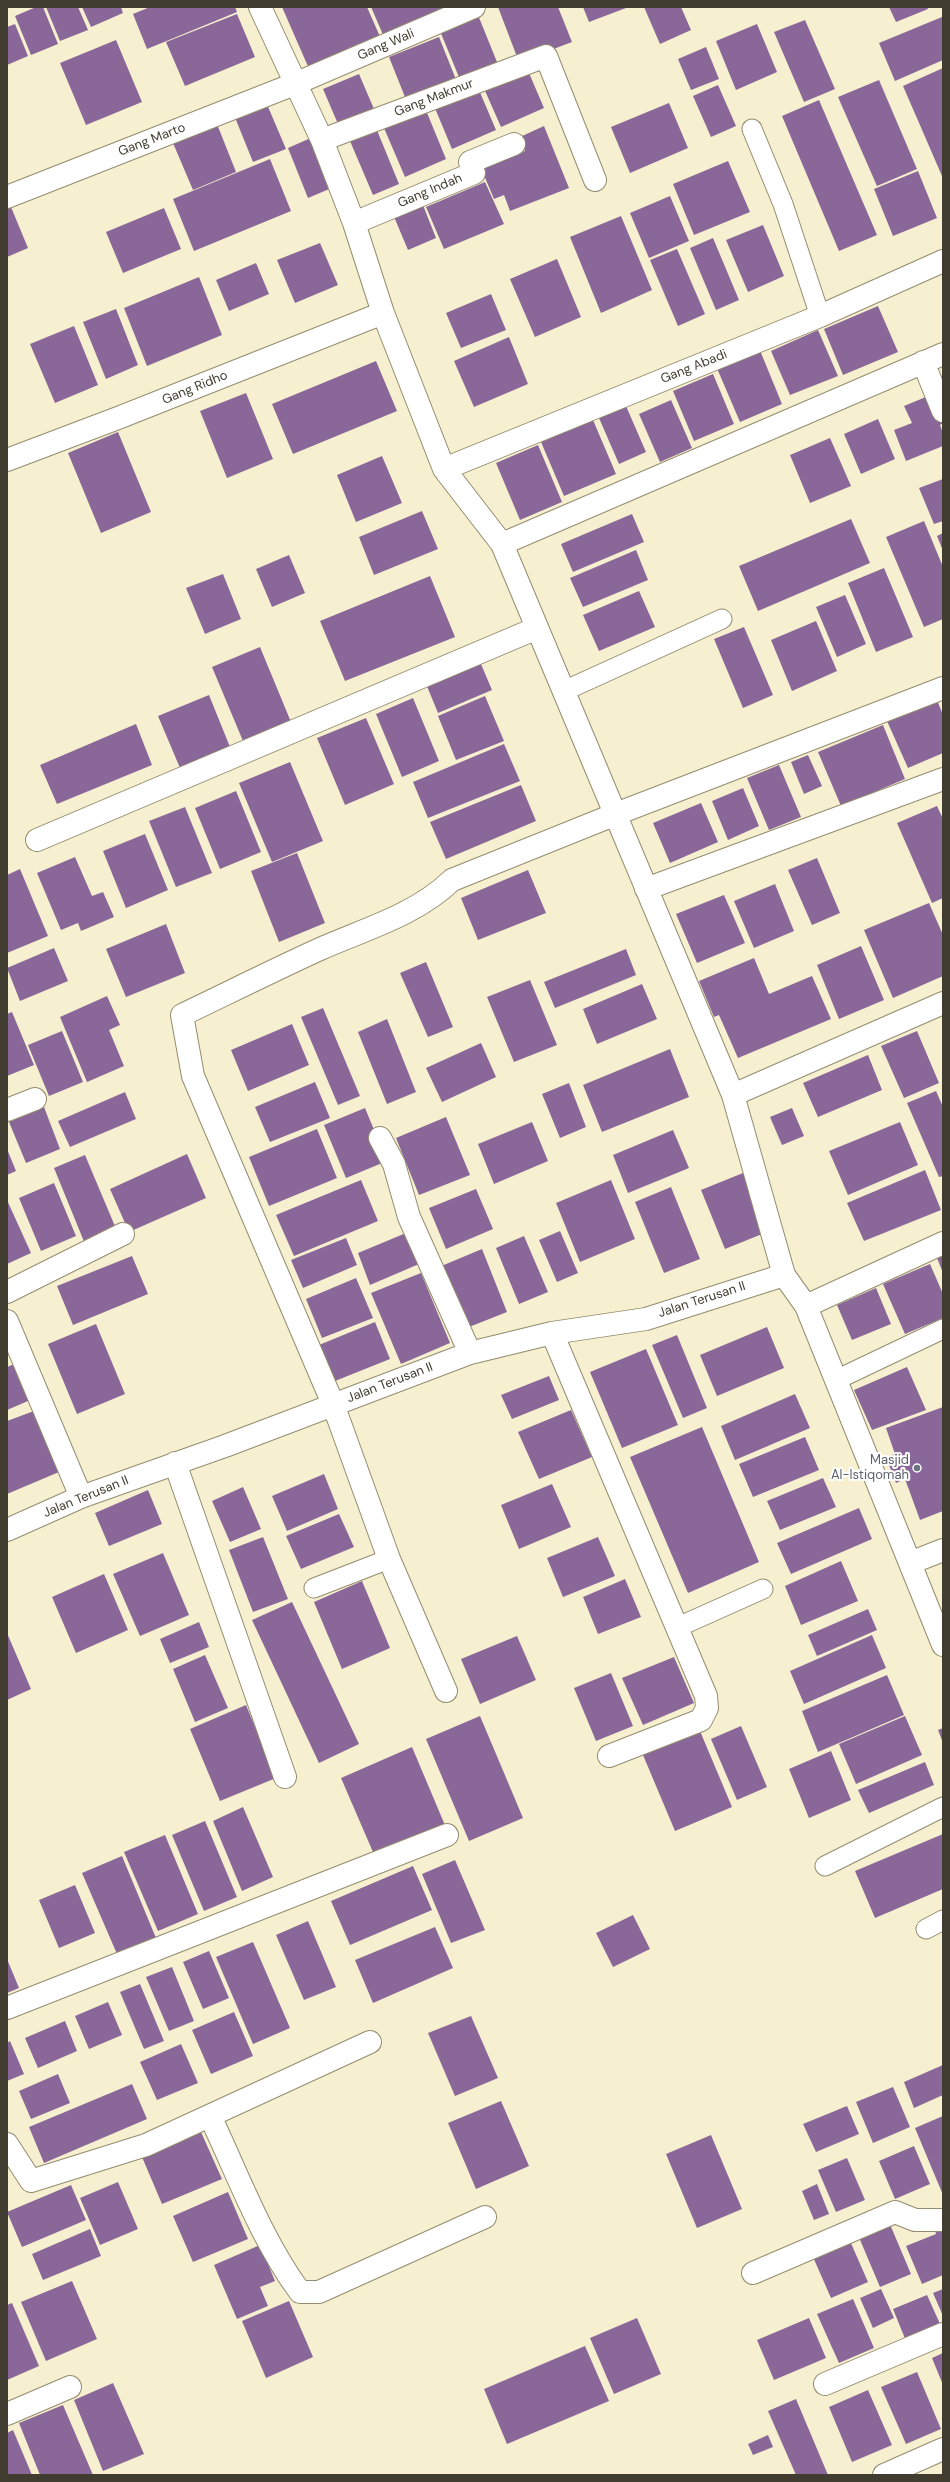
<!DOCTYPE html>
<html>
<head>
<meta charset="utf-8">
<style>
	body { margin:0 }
	#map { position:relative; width:950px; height:2482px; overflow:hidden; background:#f7f0d0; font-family:"DM Sans",sans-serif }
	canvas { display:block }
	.frame { position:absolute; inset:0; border:8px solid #403d30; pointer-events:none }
</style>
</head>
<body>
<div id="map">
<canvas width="950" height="2482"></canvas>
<div class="frame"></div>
</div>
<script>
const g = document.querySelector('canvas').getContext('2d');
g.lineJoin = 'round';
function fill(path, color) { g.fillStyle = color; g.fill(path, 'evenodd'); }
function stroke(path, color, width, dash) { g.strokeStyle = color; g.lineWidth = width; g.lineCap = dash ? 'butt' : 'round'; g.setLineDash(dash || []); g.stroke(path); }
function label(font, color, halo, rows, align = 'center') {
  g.font = font + ' "DM Sans",sans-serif'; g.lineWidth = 4; g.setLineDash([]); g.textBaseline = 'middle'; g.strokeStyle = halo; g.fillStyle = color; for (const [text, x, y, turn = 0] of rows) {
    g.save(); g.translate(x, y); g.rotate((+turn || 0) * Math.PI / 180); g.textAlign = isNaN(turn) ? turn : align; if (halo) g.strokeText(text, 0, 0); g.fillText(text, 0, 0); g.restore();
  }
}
fill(new Path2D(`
	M36,7H43L58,44L31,55L15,16Z
	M46,7H78L88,30L60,41Z
	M82,7H121L123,13L91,27Z
	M150,7H235L237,12L147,49L133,14Z
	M282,7H367L381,39L310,71Z
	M371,7H455L384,37Z
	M498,7H558L572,42L519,62Z
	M583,7H625L626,8L589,22Z
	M644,7H681L691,30L660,44Z
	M889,7H927L928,9L896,22Z
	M237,14L255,57L185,86L166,42Z
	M478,15L499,67L461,82L440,31Z
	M942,17L943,60L895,81L879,43Z
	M805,20L835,89L804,102L774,32Z
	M15,24L28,56L7,65V27Z
	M757,24L777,72L736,90L716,41Z
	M439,37L457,82L407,102L389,57Z
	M116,40L142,102L86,125L60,63Z
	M706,47L719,79L691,90L678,59Z
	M526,66L544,108L501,127L482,84Z
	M943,68V176H942L903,86Z
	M359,74L374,109L338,124L323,89Z
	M879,80L917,169L877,186L838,97Z
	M476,83L496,130L452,149L432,101Z
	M718,85L736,126L711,137L693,96Z
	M819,100L877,235L839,251L782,116Z
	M266,102L286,149L253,162L234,115Z
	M423,103L446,159L405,177L381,121Z
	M669,103L688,148L630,173L611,127Z
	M374,123L399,184L373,195L347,134Z
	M217,124L236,172L193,190L173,143Z
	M544,126L569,188L510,211L504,195L494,199L481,168L525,151L520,137Z
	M313,137L334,187L308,198L288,148Z
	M270,159L291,211L194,251L173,199Z
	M728,161L750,212L694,235L673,184Z
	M918,171L937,218L893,236L874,189Z
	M485,182L504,224L444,249L426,207Z
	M670,196L689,241L649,258L630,213Z
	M421,200L436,238L408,250L392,212Z
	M11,207L28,248L7,257V209Z
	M164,208L181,249L123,273L106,232Z
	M621,216L652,290L601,313L570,237Z
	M763,225L784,276L748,292L726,240Z
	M713,238L739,300L716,310L690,248Z
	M320,243L338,285L295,303L277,260Z
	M677,249L705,314L678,326L650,260Z
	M557,259L581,317L535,337L510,279Z
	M256,263L269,294L229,311L216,280Z
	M199,277L222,335L147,366L124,308Z
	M491,294L506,330L461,348L446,313Z
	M878,306L898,352L843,375L824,329Z
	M116,309L138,365L106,379L83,322Z
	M74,326L98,385L55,403L30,344Z
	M818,330L838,376L790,395L771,351Z
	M509,337L528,384L474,407L454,361Z
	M759,348L782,404L740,422L716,366Z
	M376,361L397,411L293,454L272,404Z
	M713,374L734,424L694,441L673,391Z
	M246,393L273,459L227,478L200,411Z
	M933,394L943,417V423L940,425L943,433V446L906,461L894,430L912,423L904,406Z
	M671,400L692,448L660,462L639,414Z
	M626,406L646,452L619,464L599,418Z
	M878,419L895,459L861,474L844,434Z
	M593,420L616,474L564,496L541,442Z
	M118,432L151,512L101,533L68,453Z
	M830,438L851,486L810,503L790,455Z
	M538,445L562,502L520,520L496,463Z
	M382,456L402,503L356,522L337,475Z
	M943,479V521L934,524L919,488Z
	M422,511L438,549L374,575L359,537Z
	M632,514L644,542L573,572L561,544Z
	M851,519L870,563L758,611L739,566Z
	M924,521L943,567V619L924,627L886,537Z
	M943,533V551L937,536Z
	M636,550L648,580L583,607L570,578Z
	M289,555L305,593L272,607L256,569Z
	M884,568L913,637L876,652L848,583Z
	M223,574L241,619L205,634L186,588Z
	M430,576L455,637L345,681L320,621Z
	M639,591L655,627L599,651L583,615Z
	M845,595L866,644L837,657L816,607Z
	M816,621L837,671L792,691L771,640Z
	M744,627L773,695L743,708L714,639Z
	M260,647L291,722L243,741L212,667Z
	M478,657L492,690L438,713L424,679Z
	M209,695L230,747L180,768L158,716Z
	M485,696L504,741L456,760L438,716Z
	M413,698L439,761L402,777L376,714Z
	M937,700L943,715V753L908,768L887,721Z
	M366,718L394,784L345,805L317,738Z
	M136,724L152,765L57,804L40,765Z
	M883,725L905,779L841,806L818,752Z
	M504,744L520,781L428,818L413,782Z
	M808,755L822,786L804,794L791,762Z
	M290,762L323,841L272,862L239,783Z
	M779,765L801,817L769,830L747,778Z
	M521,785L536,821L446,859L430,822Z
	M743,788L759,826L728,840L712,801Z
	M236,791L261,852L220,869L195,808Z
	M701,803L718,842L670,863L653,823Z
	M937,806L943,819V898L932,903L897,823Z
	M185,807L212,873L176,887L149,821Z
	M145,834L168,890L126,908L103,851Z
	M297,853L325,923L279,942L251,871Z
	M75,857L92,896L103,892L114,917L81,931L78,923L61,930L37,873Z
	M817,858L840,913L812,925L788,870Z
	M20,869L48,936L7,953V875Z
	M528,870L546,913L478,940L461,898Z
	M775,884L794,931L754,948L734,901Z
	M724,895L745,943L697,963L676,914Z
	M929,903L943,935V976L893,998L864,930Z
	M166,924L185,973L126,997L106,949Z
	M861,946L884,1000L839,1019L817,965Z
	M54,948L68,981L20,1001L7,968Z
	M626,949L636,975L555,1008L544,982Z
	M754,958L769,994L812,976L831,1019L738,1058L719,1015L714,1017L699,981Z
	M426,962L453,1027L428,1037L400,973Z
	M530,980L557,1045L514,1062L487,997Z
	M642,984L657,1019L597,1044L583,1009Z
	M107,996L120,1025L109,1030L124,1066L87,1082L60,1017Z
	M323,1008L360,1096L338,1105L301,1017Z
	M12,1012L34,1065L7,1076V1014Z
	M387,1019L416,1092L387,1104L358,1032Z
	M292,1024L309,1065L248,1091L231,1050Z
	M62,1031L83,1082L49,1096L28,1045Z
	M917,1031L939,1083L904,1098L881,1046Z
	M481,1043L496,1077L442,1102L426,1068Z
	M670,1049L689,1097L602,1132L583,1085Z
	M868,1055L882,1090L818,1117L803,1083Z
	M315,1082L330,1118L270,1142L255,1107Z
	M569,1083L586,1127L560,1138L542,1094Z
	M936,1091L943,1107V1176L939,1177L907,1103Z
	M125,1092L136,1119L70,1147L58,1121Z
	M44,1107L60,1149L26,1163L9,1122Z
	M365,1108L387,1161L346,1178L324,1125Z
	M792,1108L804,1136L782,1145L770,1117Z
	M446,1117L470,1175L419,1195L396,1138Z
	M532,1122L548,1161L494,1184L478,1144Z
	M900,1122L918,1165L848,1195L829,1151Z
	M317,1129L337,1178L269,1206L249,1157Z
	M673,1130L689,1168L628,1193L613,1155Z
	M7,1149L16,1171L7,1175Z
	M187,1154L206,1198L129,1232L110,1189Z
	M85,1155L117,1231L85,1244L54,1168Z
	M925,1170L941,1210L864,1241L847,1203Z
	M743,1173L767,1232L725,1249L701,1190Z
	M361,1180L378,1221L294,1256L276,1215Z
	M611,1180L635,1239L580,1262L556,1203Z
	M54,1183L76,1236L41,1251L19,1198Z
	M671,1187L700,1259L664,1273L635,1202Z
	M476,1189L493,1229L446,1249L429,1208Z
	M7,1200L31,1253L7,1264Z
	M560,1231L578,1273L557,1282L539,1240Z
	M406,1233L419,1264L370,1285L358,1253Z
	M524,1236L548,1292L519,1304L496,1248Z
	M346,1238L357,1265L303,1288L291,1260Z
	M482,1249L507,1312L464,1329L439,1267Z
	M943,1255V1273L937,1258Z
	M132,1256L148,1294L73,1325L57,1286Z
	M930,1264L943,1294V1318L905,1334L883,1284Z
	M421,1273L450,1343L401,1364L371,1293Z
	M356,1278L373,1318L322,1338L306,1299Z
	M876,1288L891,1324L852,1340L837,1305Z
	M375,1322L390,1359L335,1381L319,1345Z
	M96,1324L125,1394L77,1414L48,1344Z
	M767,1327L784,1368L717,1396L700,1355Z
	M677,1335L707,1408L683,1418L652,1345Z
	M646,1349L678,1425L622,1448L590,1372Z
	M19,1362L35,1398L7,1410V1367Z
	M907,1367L926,1410L872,1430L854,1390Z
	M549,1376L559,1400L512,1419L501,1395Z
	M795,1394L810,1428L735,1460L721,1426Z
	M943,1407V1511L920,1520L905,1479L896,1483L886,1457L895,1454L886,1428Z
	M571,1410L592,1457L539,1479L518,1432Z
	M34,1411L59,1472L7,1494V1421Z
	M702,1427L759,1562L688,1593L630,1457Z
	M805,1437L819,1470L753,1497L739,1464Z
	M324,1474L338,1509L287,1531L272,1496Z
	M823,1478L836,1507L780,1530L767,1501Z
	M552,1484L571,1527L519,1549L501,1505Z
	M243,1487L261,1529L230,1542L212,1501Z
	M148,1490L162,1524L109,1546L95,1513Z
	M859,1508L872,1539L791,1574L777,1543Z
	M339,1514L354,1547L301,1569L286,1536Z
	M263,1537L288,1599L253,1612L229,1550Z
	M598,1537L615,1576L563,1597L547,1558Z
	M163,1553L189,1615L140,1636L113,1574Z
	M841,1561L858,1601L801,1625L785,1586Z
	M104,1574L128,1630L76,1653L52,1597Z
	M625,1579L641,1617L598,1634L583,1597Z
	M362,1581L390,1648L342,1669L314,1602Z
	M292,1602L359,1744L319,1763L252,1620Z
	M868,1609L877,1630L817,1656L808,1635Z
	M199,1622L209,1647L170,1663L160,1639Z
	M7,1633L31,1689L7,1700Z
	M872,1635L886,1668L804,1704L790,1671Z
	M517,1636L536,1680L480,1704L461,1659Z
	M205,1655L228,1708L195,1722L173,1669Z
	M674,1657L694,1703L643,1725L622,1678Z
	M611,1673L633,1726L596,1741L574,1688Z
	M887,1675L904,1715L818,1752L802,1711Z
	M246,1705L276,1778L220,1801L190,1729Z
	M480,1716L523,1818L469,1841L426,1739Z
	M905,1716L922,1755L856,1784L839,1744Z
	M741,1726L767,1787L737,1800L711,1739Z
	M943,1728V1743L938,1730Z
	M700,1731L732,1807L675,1831L643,1755Z
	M412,1747L447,1830L376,1859L341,1778Z
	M831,1751L851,1800L809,1818L789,1769Z
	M925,1762L934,1785L869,1813L858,1790Z
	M243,1807L273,1877L242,1891L213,1821Z
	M205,1821L237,1897L204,1911L172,1835Z
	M943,1834V1889L875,1918L855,1871Z
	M165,1835L198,1914L158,1931L124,1852Z
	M122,1856L156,1938L117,1954L82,1873Z
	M455,1860L485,1930L451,1943L422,1874Z
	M413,1866L432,1910L350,1945L331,1901Z
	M75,1885L95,1933L59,1948L39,1900Z
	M633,1915L650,1949L613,1967L596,1933Z
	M308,1921L336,1987L304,2000L276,1935Z
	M435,1927L453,1968L373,2003L355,1960Z
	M253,1942L290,2028L253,2044L216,1957Z
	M209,1951L229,1998L203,2009L183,1962Z
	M7,1959L19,1988L7,1993Z
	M172,1967L194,2021L169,2031L146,1977Z
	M140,1984L164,2041L144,2049L120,1992Z
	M108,2002L122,2035L89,2049L75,2016Z
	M234,2012L253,2056L211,2074L192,2030Z
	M471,2016L498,2078L455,2096L428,2033Z
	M65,2021L77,2051L38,2068L25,2038Z
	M10,2041L24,2074L7,2081V2043Z
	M181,2044L198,2083L157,2100L140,2062Z
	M943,2065V2095L914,2108L904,2082Z
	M58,2074L70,2103L31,2119L19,2091Z
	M132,2084L147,2119L44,2163L29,2127Z
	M893,2087L910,2127L873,2143L856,2102Z
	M501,2101L529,2166L476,2189L448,2123Z
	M847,2106L859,2134L816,2152L803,2124Z
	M943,2116V2195L915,2128Z
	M201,2132L222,2179L162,2204L142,2157Z
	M711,2135L742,2209L697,2228L666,2154Z
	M914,2146L930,2184L895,2199L879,2161Z
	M847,2158L865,2200L836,2212L818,2170Z
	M118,2182L138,2229L100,2245L80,2198Z
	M817,2184L829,2214L814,2220L802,2191Z
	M71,2185L86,2220L22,2247L7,2212Z
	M228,2192L248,2239L193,2262L173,2216Z
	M889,2222L911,2274L880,2287L858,2235Z
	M943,2227V2275L922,2284L906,2246L936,2234L935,2230Z
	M90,2229L101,2256L43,2280L32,2254Z
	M850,2241L868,2282L831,2298L813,2257Z
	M260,2245L275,2281L260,2287L268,2306L237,2319L214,2265Z
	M72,2281L97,2339L46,2361L21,2302Z
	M881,2289L894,2318L873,2328L860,2298Z
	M943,2289V2316L933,2293Z
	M927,2295L941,2326L906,2341L893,2309Z
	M853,2299L874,2348L839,2363L817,2314Z
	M289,2301L313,2357L266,2378L242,2321Z
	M12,2303L39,2366L7,2380V2305Z
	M637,2318L661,2374L614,2394L590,2338Z
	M809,2318L826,2358L774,2380L757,2340Z
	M585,2346L609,2401L507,2444L484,2389Z
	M943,2353V2385L932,2358Z
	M917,2372L941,2429L906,2444L881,2387Z
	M113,2383L144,2454L103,2471L74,2400Z
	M868,2390L892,2445L852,2462L829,2407Z
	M796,2399L828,2475H796L768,2411Z
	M63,2405L93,2475H40L19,2423Z
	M13,2430L32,2475H7V2433Z
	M768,2435L773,2447L753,2455L748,2444Z`), '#8a6799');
const service = new Path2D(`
	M752,129L783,204L820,316
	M564,691L722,619
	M836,1380L943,1329
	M314,1588L389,1559
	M678,1627L763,1589
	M825,1866L943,1807
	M926,1929L943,1920`);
const minor = new Path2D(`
	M260,7L322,140L354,223L383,313L444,469L502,544L733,1095L784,1275L806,1306L943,1645
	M322,140L546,56L595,180
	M7,197L297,83L474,7
	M354,223L474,173L470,162L514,144
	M923,362L943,411
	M7,460L118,418L383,313
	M444,469L820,316L943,261
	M502,544L943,354
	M37,840L537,628
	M646,889L943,779
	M733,1095L943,1003
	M7,1110L35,1099
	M380,1138L394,1164L409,1217L470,1353
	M7,1292L123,1234
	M806,1306L943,1243
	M7,1321L81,1497
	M552,1333L706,1696L707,1708L701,1720L609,1756
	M175,1463L285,1777
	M7,1530L81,1497L225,1446L470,1353L552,1333L646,1319L784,1275
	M910,1563L943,1550
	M446,1691L389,1559L333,1404L193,1076L182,1015C228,993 274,970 320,949C365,929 416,915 452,880L616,814L943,688
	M7,2008L447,1835
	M210,2116C238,2175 261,2239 300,2292H319L485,2217
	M7,2144L31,2181L146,2145L370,2042
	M753,2273L895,2212L915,2220H943
	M825,2384L943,2334
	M7,2414L70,2387
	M884,2475L943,2449`);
stroke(service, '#938c6f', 21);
stroke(minor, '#938c6f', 24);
stroke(service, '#fff', 19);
stroke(minor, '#fff', 22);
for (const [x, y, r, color] of [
	[917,1468,4,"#6b7280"]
]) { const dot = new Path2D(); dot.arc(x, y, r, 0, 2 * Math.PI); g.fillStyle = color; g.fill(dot); stroke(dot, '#fff', 1.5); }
label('13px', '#403d30', '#fff', [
	["Gang Wali",386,45,-23],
	["Gang Makmur",434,98,-21],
	["Gang Marto",152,140,-21],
	["Gang Indah",430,191,-23],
	["Gang Abadi",694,367,-22],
	["Gang Ridho",195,388,-22],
	["Jalan Terusan II",702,1300,-18],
	["Jalan Terusan II",390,1383,-21],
	["Jalan Terusan II",86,1497,-22]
]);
label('13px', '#5b616d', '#fff', [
	["Masjid",909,1461],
	["Al-Istiqomah",909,1476]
], 'right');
</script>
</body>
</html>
